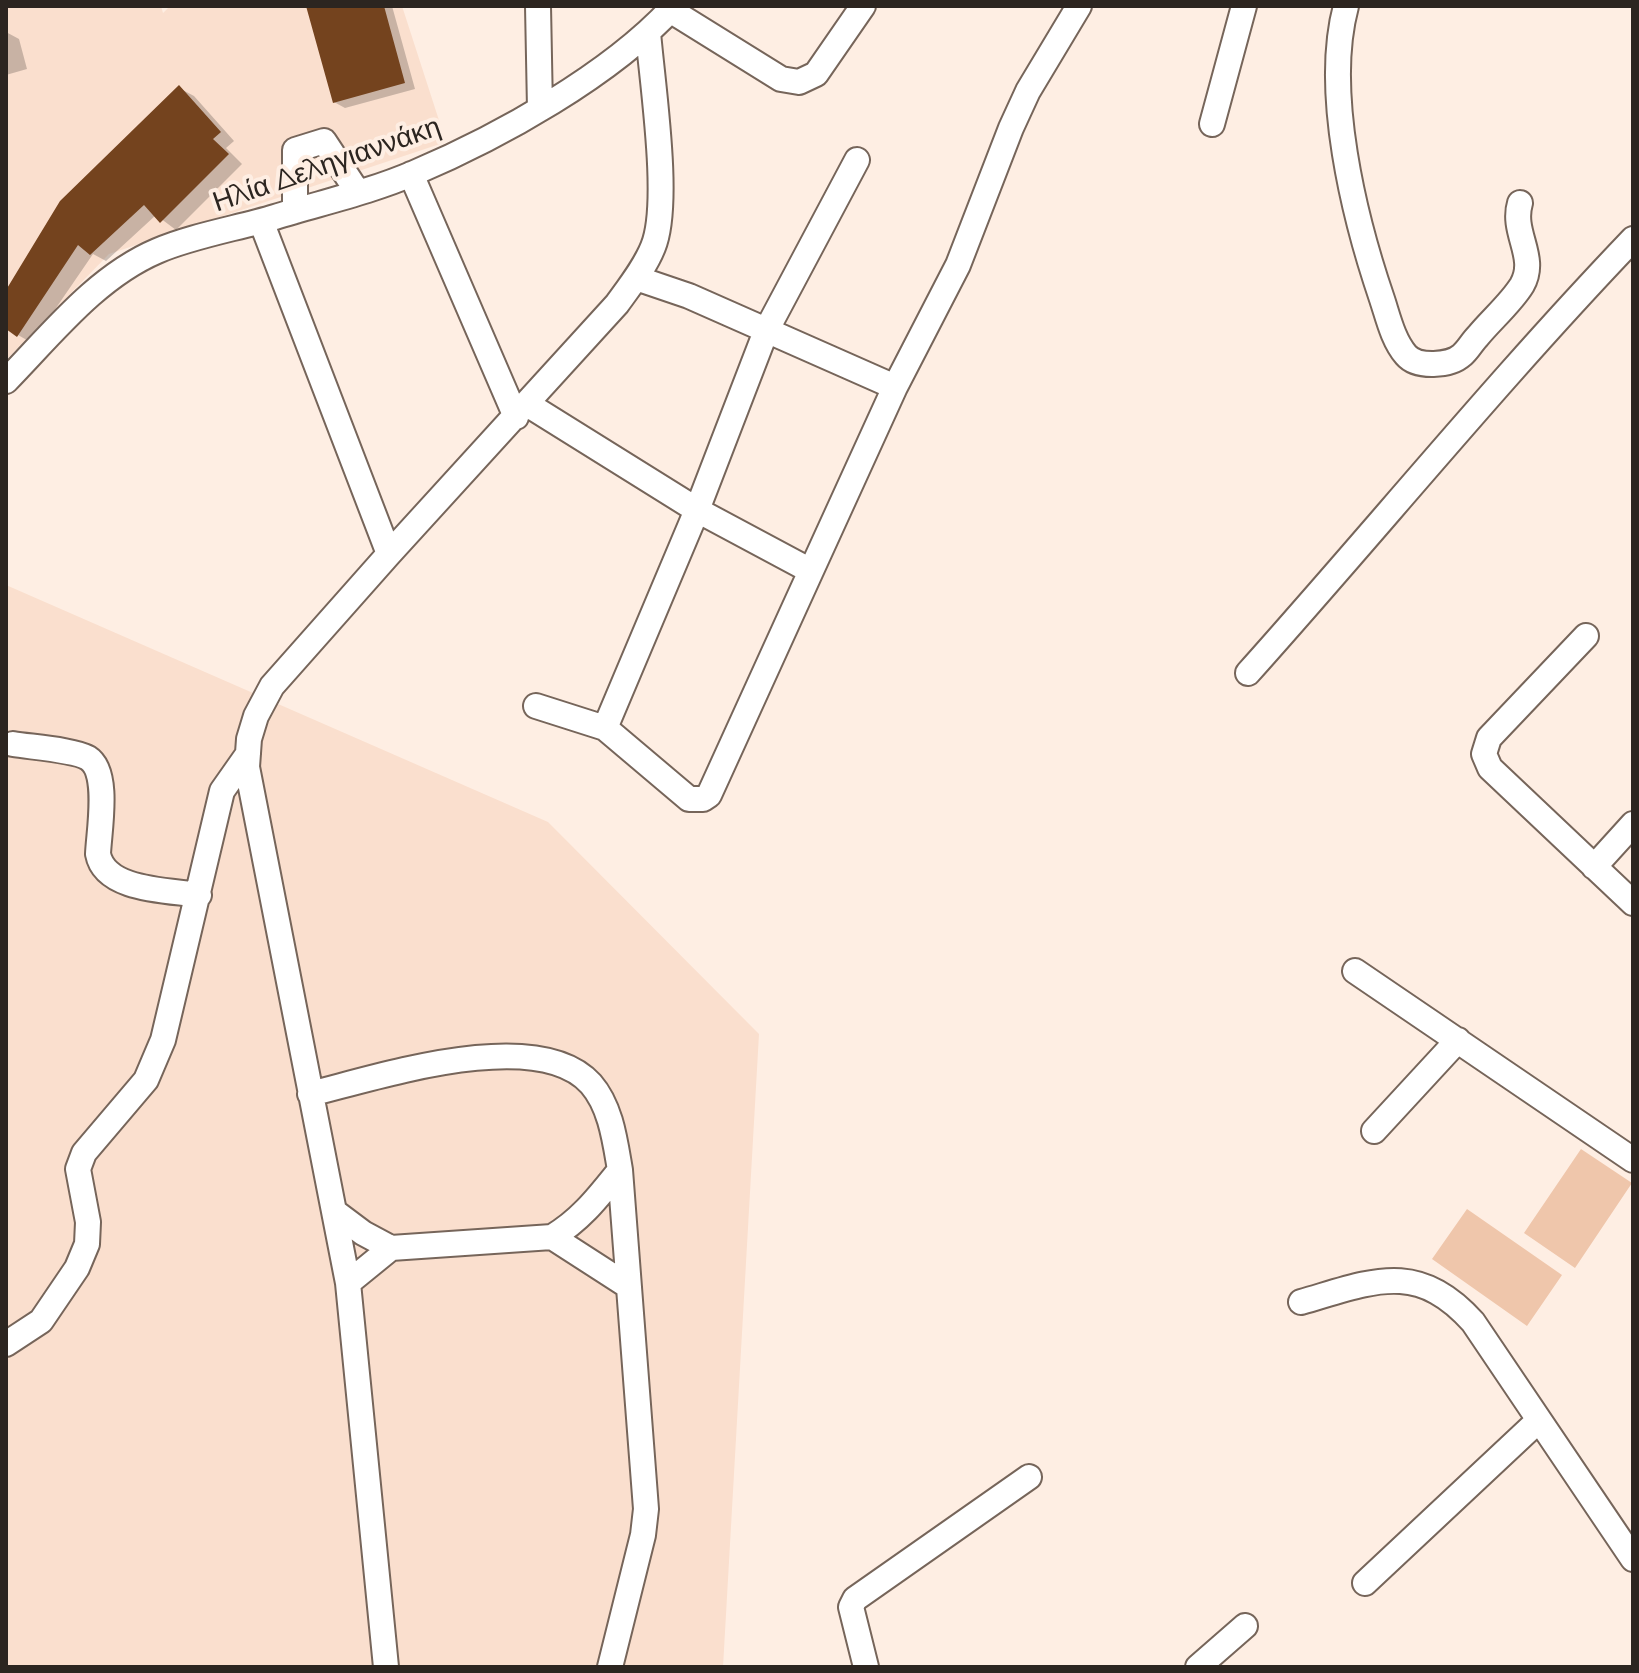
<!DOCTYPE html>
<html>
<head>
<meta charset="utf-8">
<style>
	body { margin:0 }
	#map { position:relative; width:1639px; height:1673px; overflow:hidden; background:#feeee3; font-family:Montserrat,sans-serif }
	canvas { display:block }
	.frame { position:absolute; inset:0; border:8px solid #2c2520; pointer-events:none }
</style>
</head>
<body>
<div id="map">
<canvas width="1639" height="1673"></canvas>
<div class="frame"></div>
</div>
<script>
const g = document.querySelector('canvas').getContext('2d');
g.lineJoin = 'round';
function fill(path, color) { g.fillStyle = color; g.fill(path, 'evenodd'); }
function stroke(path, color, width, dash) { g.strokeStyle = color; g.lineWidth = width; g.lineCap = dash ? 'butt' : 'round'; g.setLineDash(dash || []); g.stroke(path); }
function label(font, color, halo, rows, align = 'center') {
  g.font = font + ' Montserrat,sans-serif'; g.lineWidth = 8; g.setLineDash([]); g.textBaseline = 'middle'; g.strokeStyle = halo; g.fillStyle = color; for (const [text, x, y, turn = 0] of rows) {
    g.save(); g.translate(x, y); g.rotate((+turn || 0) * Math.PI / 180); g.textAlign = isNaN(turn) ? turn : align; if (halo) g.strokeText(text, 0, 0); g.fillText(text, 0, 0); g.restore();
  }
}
fill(new Path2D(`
	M6,6H161L163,13L170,6H402L446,142L109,254L6,360Z
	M6,585L548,822L759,1034L723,1667H6Z`), '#fadfce');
fill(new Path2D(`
	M1581,1149L1632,1183L1575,1268L1524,1233Z
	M1467,1209L1562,1275L1527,1326L1432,1259Z`), '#efc6ab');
fill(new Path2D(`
	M308,6H392L415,89L345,108L334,102Z
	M6,32L19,39L27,69L6,75Z
	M179,88L194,96L234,141L226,148L242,164L176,230L156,215L106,261L93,254L32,343L18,335L6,327V294Z`), '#0003');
fill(new Path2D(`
	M306,6H384L405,83L333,103Z
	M179,85L221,132L213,139L229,154L160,223L144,205L90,255L78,245L17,337L6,329V290L60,201Z`), '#74431e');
const minor = new Path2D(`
	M538,6L540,109
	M1346,6C1323,91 1354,217 1382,299C1388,317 1393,340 1406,355C1417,368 1450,366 1462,355C1468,350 1472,342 1478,336C1491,320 1511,303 1522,285C1538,257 1511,233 1520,203
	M670,10L781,79L799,82L816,74L863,6
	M1212,124L1244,6
	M411,174L516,417
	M295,211V150L324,141L357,191
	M261,221L389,554
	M636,278L689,296L895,387
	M6,381C51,335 96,277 157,251C191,236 239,228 275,217C320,203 370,192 414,173C499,137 611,75 674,6
	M527,404L697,510L811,571L895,387L958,265L1011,128L1028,91L1079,6
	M1586,636L1489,738L1484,754L1490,768L1633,903
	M1248,673C1377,529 1499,379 1633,239
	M536,706L605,728L697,510L766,331L857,160
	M605,728L689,799H703L709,795L811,571
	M13,744C31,747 75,750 88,758C110,772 99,830 98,854C105,891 168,890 199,895
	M1594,867L1633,824
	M1355,971L1633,1160
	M310,1094C376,1078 537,1024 591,1084C611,1107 615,1141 620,1170L646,1509L643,1535L610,1667
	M1374,1131L1458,1040
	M335,1212L363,1233L391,1248L552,1237C581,1220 599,1196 620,1170
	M552,1237L628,1286
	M348,1283L391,1248
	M1301,1302C1371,1282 1417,1259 1473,1322L1633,1559
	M6,1344L41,1321L77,1268L87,1244L88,1222L78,1169L84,1153L146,1080L163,1040L222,791L248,754
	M1365,1583L1539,1420
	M386,1667L348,1283L247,767L249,739L256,716L272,686L389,554L617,304C630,286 645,267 653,247C671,204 652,82 648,32
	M866,1667L851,1607L855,1599L1029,1477
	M1198,1667L1245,1626`);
stroke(minor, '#76655a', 28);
stroke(minor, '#fff', 24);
label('28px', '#2c2520', '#feeee3', [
	["Ηλία Δεληγιαννάκη",327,165,-19]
]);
</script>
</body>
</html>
